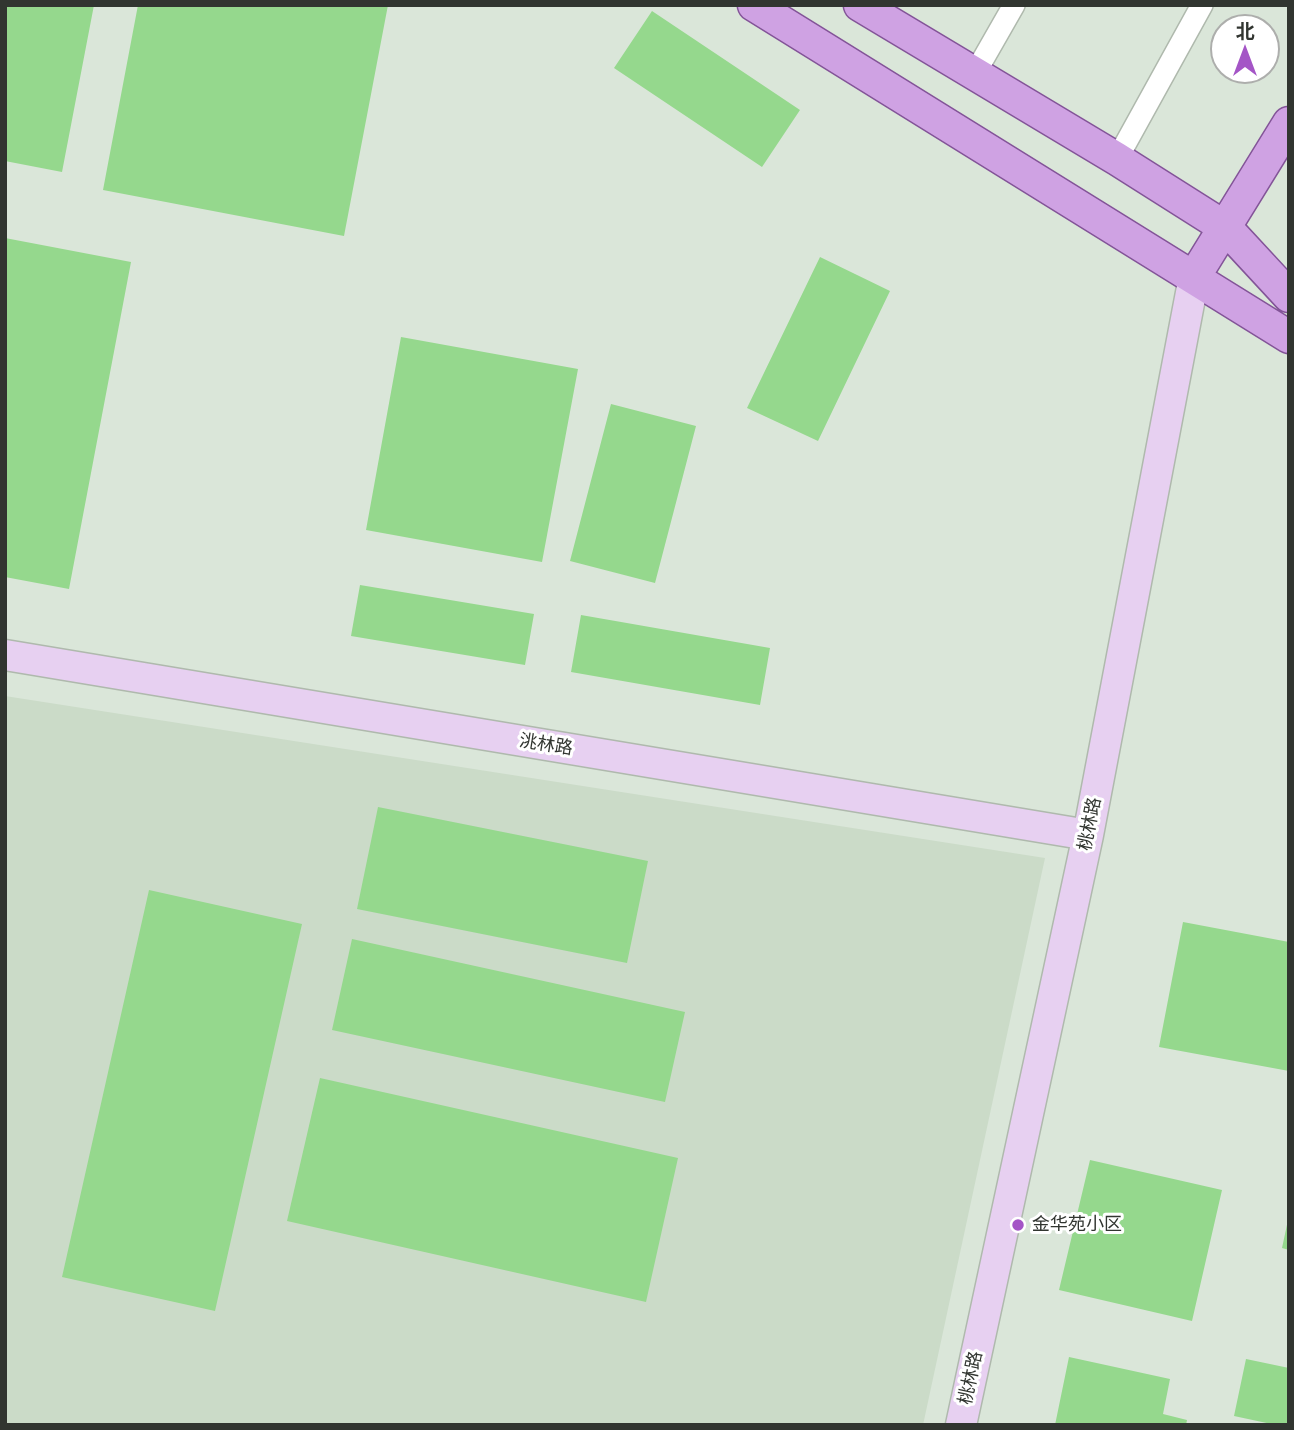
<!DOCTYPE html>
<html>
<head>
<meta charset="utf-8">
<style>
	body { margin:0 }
	#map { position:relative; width:1294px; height:1430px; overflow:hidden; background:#dae6d9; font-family:Literata,"Noto Sans SC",serif }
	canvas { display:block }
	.frame { position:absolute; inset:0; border:7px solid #313530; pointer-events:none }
	.north { position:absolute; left:1210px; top:14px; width:70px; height:70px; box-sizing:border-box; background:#fff; border:2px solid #adaeac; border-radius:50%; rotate:0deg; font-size:19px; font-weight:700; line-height:28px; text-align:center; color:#313530 }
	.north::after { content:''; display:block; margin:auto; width:24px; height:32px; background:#a455c6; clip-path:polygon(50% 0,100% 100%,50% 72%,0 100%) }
</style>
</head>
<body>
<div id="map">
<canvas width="1294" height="1430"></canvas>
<div class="frame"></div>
<div class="north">北</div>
</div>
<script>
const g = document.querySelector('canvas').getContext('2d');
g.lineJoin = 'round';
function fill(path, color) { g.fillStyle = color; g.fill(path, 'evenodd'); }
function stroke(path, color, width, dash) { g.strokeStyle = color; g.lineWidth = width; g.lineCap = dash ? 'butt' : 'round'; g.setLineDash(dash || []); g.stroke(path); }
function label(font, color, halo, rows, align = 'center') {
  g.font = font + ' Literata,"Noto Sans SC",serif'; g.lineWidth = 6; g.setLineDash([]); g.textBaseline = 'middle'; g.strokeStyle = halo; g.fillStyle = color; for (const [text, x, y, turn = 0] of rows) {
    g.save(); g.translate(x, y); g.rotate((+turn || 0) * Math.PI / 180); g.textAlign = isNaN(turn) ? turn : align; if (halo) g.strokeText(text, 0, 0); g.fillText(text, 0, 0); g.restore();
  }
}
fill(new Path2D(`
	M5,696L1045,858L923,1425H5Z`), '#cbdbc8');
fill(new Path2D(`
	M5,5H94L62,172L5,161Z
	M138,5H388L344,236L103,190Z
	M652,11L800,110L762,167L614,68Z
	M5,238L131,262L69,589L5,577Z
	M820,257L890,291L818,441L747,408Z
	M401,337L578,369L542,562L366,530Z
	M611,404L696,426L655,583L570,561Z
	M360,585L534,614L525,665L351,636Z
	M581,615L770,648L760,705L571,672Z
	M378,807L648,861L627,963L357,909Z
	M149,890L302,924L215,1311L62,1277Z
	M1183,922L1289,942V1071L1159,1047Z
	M352,939L685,1012L665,1102L332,1030Z
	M320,1078L678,1158L646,1302L287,1221Z
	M1090,1160L1222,1190L1192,1321L1059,1290Z
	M1288,1220H1289V1250L1282,1248Z
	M1069,1357L1170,1379L1163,1414L1187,1420L1186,1425H1055Z
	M1246,1359L1289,1368V1425H1276L1234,1416Z`), '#95d88d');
const street = new Path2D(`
	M974,75L1014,5
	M1117,159L1202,5`);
const secondary = new Path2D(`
	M5,655L1088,835
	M961,1425L1088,835L1194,277`);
const primary = new Path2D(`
	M754,5L1289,337
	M860,5L1117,159L1226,228L1289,296
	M1194,277L1289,123`);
stroke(street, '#afb9ad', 24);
stroke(secondary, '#afb9ad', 33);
stroke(primary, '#835498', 35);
stroke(street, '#fff', 21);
stroke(secondary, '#e7d0f1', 30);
stroke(primary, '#cfa2e3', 32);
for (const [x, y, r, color] of [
	[1018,1225,7,"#a455c6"]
]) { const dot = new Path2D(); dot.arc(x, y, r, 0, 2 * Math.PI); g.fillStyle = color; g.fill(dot); stroke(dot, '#fff', 2.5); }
label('18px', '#313530', '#fff', [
	["洮林路",546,745,9],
	["桃林路",1090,824,-79],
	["桃林路",971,1378,-78]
]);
label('18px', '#313530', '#fff', [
	["金华苑小区",1032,1225]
], 'left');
</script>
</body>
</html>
